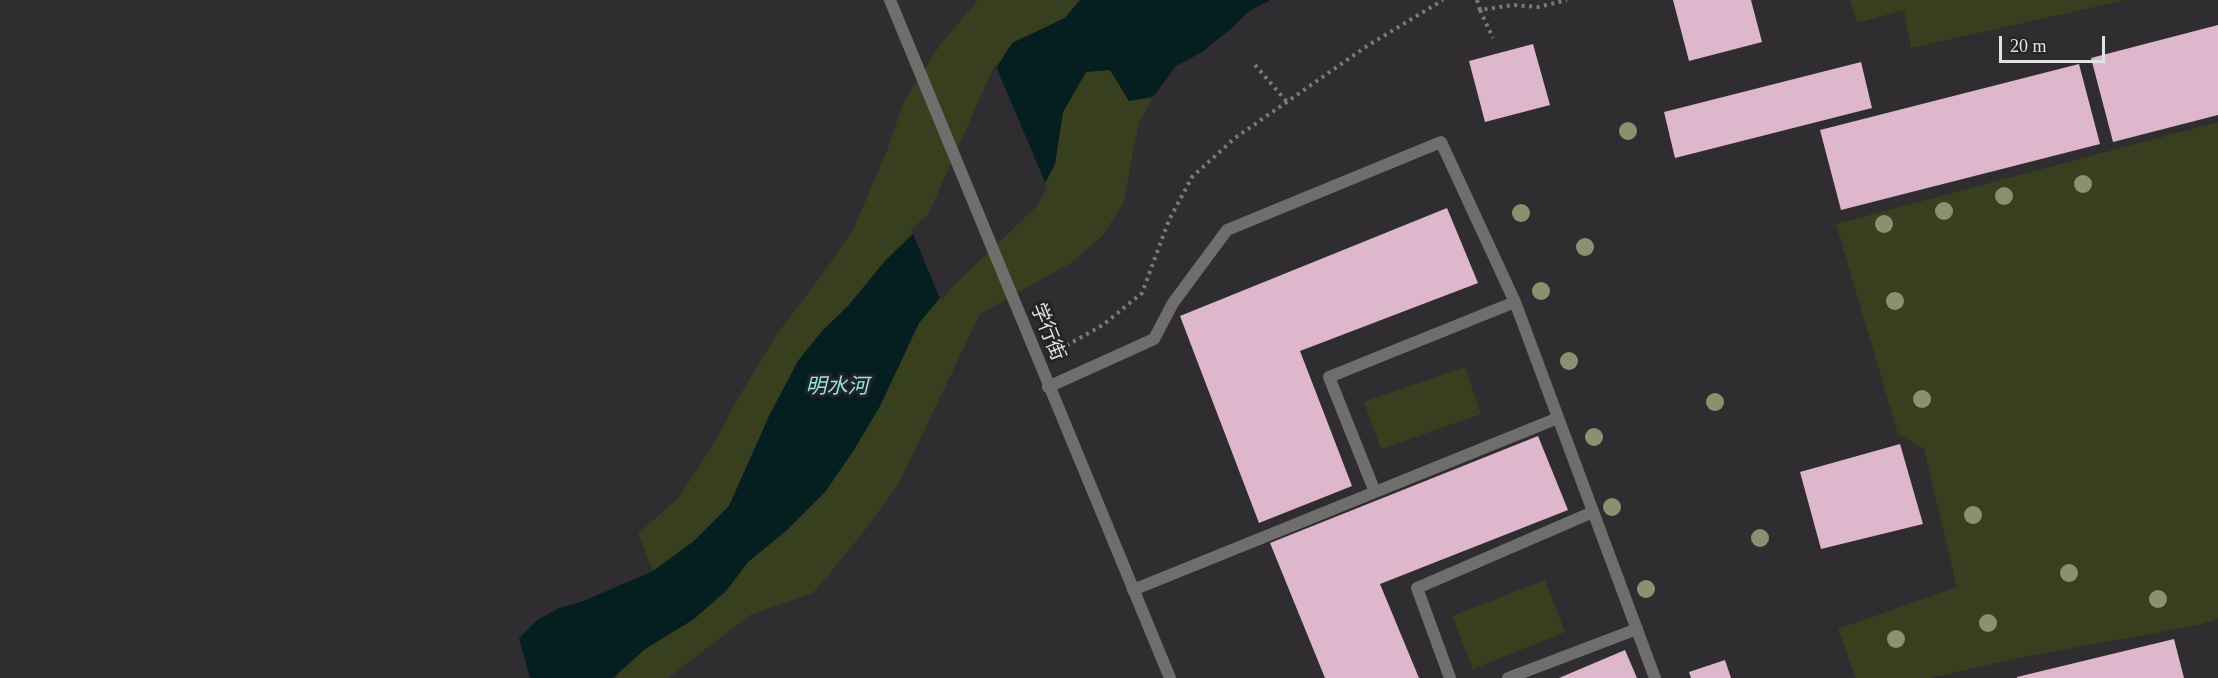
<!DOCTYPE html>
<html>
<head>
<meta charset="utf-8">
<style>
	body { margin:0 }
	#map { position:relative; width:2218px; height:678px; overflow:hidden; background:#2f2d30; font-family:"Times New Roman",serif }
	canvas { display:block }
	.scale { position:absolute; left:1999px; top:36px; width:106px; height:27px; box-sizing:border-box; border:3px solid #e2e1e3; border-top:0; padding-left:8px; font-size:18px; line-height:21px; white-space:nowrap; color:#e2e1e3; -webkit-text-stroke:4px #252326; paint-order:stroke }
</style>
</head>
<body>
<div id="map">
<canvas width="2218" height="678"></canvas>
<div class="scale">20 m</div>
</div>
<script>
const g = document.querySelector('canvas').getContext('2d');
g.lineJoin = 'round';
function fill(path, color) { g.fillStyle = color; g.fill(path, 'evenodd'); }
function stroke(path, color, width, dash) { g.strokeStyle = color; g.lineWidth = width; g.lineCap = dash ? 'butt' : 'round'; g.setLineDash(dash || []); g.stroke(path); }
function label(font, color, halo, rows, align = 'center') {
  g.font = font + ' "Times New Roman","Noto Sans SC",serif'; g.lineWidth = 6; g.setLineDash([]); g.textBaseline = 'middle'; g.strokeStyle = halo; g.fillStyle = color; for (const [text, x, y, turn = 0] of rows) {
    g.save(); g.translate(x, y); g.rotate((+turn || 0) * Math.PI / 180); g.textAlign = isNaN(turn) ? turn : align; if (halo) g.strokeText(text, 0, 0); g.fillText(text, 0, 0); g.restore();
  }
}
fill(new Path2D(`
	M978,0H1080L1065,18L1012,43L930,217L885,261L848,306L822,331L798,361L770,414L729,506L694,541L653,571L638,534L679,497L714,443L741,393L777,334L821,276L852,232L888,148L904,101L940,45Z
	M1850,0H2126L1911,48L1904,10L1857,23Z
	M1110,70L1129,101L1153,97L1139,123L1123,204L1102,236L1071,263L980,314L898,485L862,534L813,593L750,615L668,678H617L616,676L645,649L694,619L726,591L748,562L782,534L880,406L919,323L1055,164L1063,112L1086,72Z
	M2218,122V619L2199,625L2023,657L1930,678H1856L1838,629L1957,587L1924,449L1898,434L1836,224Z
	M1465,367L1481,414L1381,449L1364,402Z
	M1545,580L1565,632L1473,669L1452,616Z`), '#383f1e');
fill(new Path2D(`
	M1080,0H1271L1249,11L1232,28L1202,52L1176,66L1153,97L1129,101L1110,70L1086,72L1063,112L1055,164L1034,205L953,282L919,323L880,406L854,450L825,492L787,530L748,562L726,591L694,619L645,649L613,678H530L519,638L537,620L559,608L581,602L653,571L694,541L729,506L770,414L798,361L822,331L848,306L885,261L930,217L996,68L1012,43L1065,18Z`), '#051f20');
fill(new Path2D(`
	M995,64L1047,187L1036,207L955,284L941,301L911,229L928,215Z`), '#2f2d30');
fill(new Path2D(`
	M1673,0H1751L1762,42L1689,61Z
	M2218,25V115L2113,142L2091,58Z
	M1533,44L1550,105L1485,122L1469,61Z
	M1861,62L1872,108L1675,158L1664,112Z
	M2079,64L2100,144L1841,210L1820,130Z
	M1447,208L1478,283L1300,351L1352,486L1259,523L1180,316Z
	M1538,436L1568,510L1380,584L1419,678H1325L1270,543Z
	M1900,444L1923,524L1821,549L1800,472Z
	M2174,639L2184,678H2017V677Z
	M1625,650L1637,678H1559Z
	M1725,660L1731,678H1691L1689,672Z`), '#deb7cd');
stroke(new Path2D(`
	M1477,0L1480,10L1513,5L1538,7L1567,0
	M1480,10L1493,38
	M1255,65L1287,102
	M1060,349L1103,325L1142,293L1169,220L1192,177L1235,138L1367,46L1443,0`), '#7b797c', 4, [3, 4.5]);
stroke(new Path2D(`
	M1048,387L1154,339L1173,303L1227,230L1441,142L1515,302L1655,678
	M1375,492L1329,377L1515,302
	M1133,590L1558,418
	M1450,678L1417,588L1593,512
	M1508,678L1637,629`), '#706e6d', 12);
stroke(new Path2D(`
	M890,0L1170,678`), '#706e6d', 12);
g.fillStyle = '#8a9170';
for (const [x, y] of [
	[1628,131],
	[2083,184],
	[2004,196],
	[1944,211],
	[1521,213],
	[1884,224],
	[1585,247],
	[1541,291],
	[1895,301],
	[1569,361],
	[1922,399],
	[1715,402],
	[1594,437],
	[1612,507],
	[1973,515],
	[1760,538],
	[2069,573],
	[1646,589],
	[2158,599],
	[1988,623],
	[1896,639]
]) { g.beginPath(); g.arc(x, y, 9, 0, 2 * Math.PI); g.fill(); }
label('20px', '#e2e1e3', '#252326', [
	["学行街",1047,332,68]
]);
label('italic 21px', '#8ee3e7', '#252326', [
	["明水河",837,387]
]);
</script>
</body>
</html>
